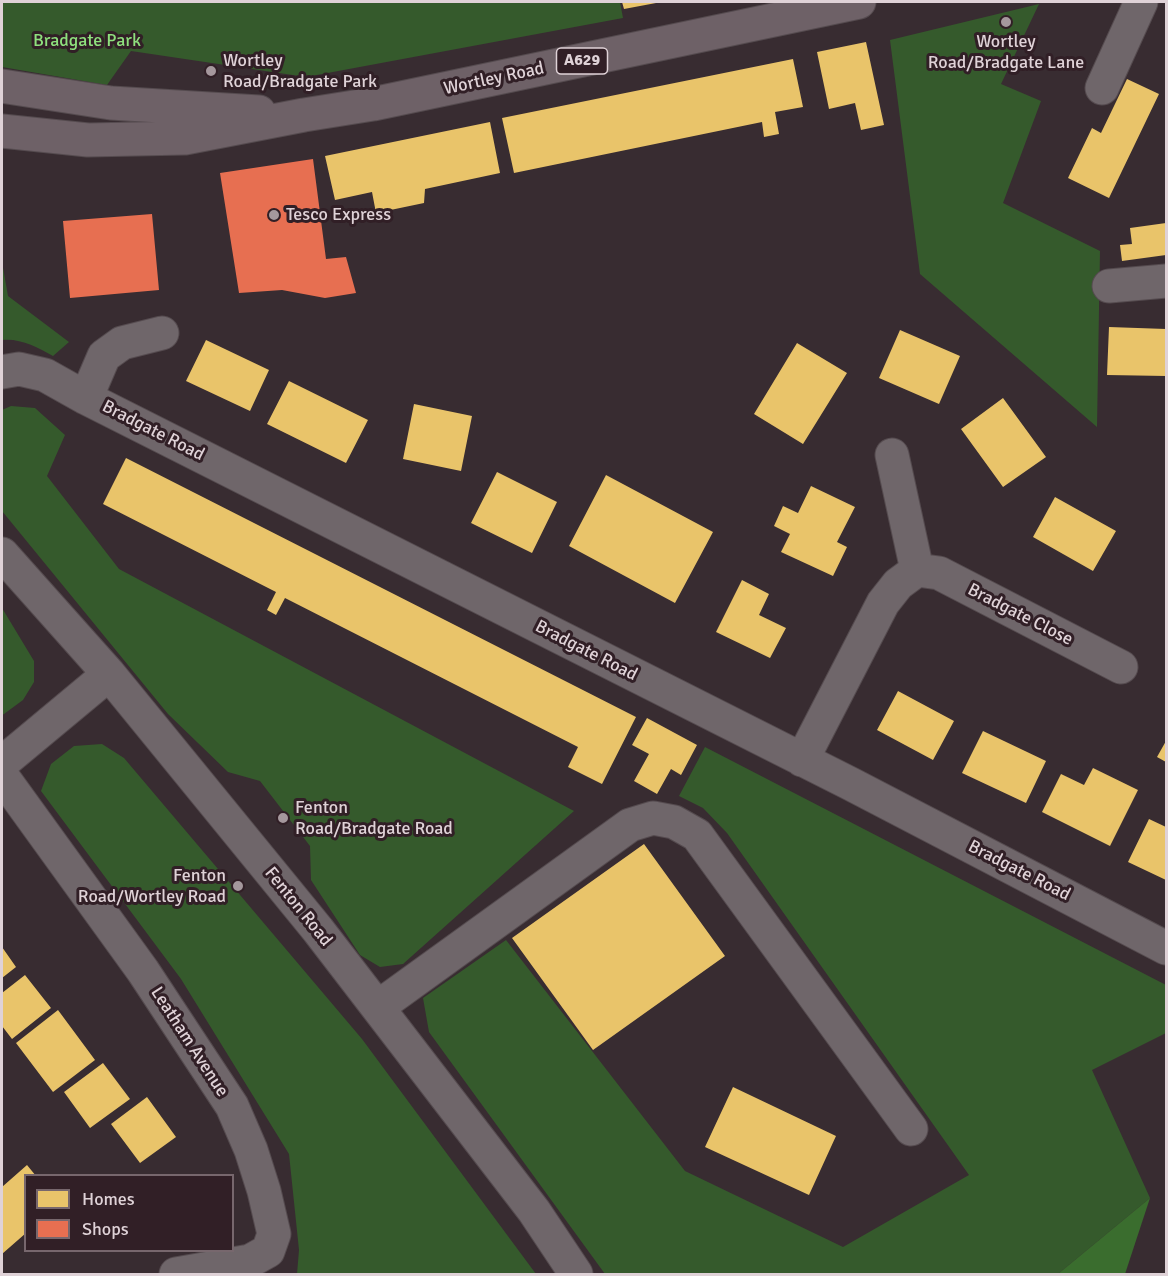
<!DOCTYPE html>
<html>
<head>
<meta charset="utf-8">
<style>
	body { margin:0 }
	#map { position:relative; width:1168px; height:1276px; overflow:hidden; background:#382c31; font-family:Signika,sans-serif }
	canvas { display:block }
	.frame { position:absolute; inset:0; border:3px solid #dfd2d7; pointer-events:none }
	.legend { position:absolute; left:24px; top:1174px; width:210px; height:78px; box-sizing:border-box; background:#311f26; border:2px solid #77676d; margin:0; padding:8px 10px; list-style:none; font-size:18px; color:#dfd2d7 }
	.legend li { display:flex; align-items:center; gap:12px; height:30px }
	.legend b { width:30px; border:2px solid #77676d }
</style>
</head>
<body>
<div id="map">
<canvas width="1168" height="1276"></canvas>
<div class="frame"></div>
<ul class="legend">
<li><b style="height:16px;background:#e9c46a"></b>Homes</li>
<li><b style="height:16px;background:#e76f51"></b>Shops</li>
</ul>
</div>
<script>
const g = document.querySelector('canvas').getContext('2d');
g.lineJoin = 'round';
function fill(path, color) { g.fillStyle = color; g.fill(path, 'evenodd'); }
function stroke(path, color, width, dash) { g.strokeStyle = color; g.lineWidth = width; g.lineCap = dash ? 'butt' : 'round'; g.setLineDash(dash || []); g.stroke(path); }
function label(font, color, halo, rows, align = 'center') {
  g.font = font + ' Signika,sans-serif'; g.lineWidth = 6; g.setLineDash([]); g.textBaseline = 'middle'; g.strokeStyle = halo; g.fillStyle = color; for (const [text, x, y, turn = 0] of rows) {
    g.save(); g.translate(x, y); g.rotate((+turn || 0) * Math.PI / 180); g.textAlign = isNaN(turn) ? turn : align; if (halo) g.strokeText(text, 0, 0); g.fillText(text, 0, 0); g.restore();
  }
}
fill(new Path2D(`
	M2,2H620L623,18L306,77L131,51L107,85L2,67Z
	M1039,4L1001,84L1041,101L1003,203L1100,251L1097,427L920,274L890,40Z
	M2,262L8,296L69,342L53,356C37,347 20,338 2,340Z
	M11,406L35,408L65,435L47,476L119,569L574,811L403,964L380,967L360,955L311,880L310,846L260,781L228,772L168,714L2,511V410Z
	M2,608L34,661V682L23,700L4,714L2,715Z
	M102,744L124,758L362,1039L536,1274H297L299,1250L289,1154L181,979L41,791L51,764L74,746Z
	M705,747L1166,985V1033L1092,1070L1150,1198L1058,1274H605L429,1032L423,998L506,940L685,1171L843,1247L969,1175L727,833L703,808L679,796Z`), '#355a2c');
fill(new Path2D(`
	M1150,1198L1125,1274H1058Z`), '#3a6d2e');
fill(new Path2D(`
	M622,2H655L656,3L624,9Z
	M866,42L884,125L861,130L855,103L829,109L817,52Z
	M793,59L803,107L775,112L779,134L764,137L762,122L514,173L502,118Z
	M1127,79L1159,94L1109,198L1068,178L1092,128L1101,133Z
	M490,122L500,173L425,189L424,203L376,213L372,192L335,200L325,156Z
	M1166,223V255L1122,261L1120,245L1132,244L1130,228Z
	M1109,327L1166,329V376L1107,375Z
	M900,330L960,356L939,404L879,378Z
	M206,340L269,370L250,411L186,381Z
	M797,343L847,373L803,444L754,414Z
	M289,381L368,420L346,463L267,424Z
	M1003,398L1046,457L1003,487L961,429Z
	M414,404L472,416L461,471L403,459Z
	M126,458L636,717L602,784L568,767L578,747L285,598L276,615L267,610L276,592L103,504Z
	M497,472L557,502L532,553L471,523Z
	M606,475L713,532L675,603L569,546Z
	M811,486L855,507L837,542L847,547L833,576L781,552L790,534L774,526L783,506L798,513Z
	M1055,497L1116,531L1093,571L1033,537Z
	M742,580L769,594L759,615L786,628L770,658L716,632Z
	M898,691L954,721L933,760L877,730Z
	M647,718L697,745L681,775L671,769L657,794L634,781L649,754L632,745Z
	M983,731L1046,761L1026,803L962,773Z
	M1166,741V762L1157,757Z
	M1093,768L1138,790L1110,846L1042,812L1061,774L1084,785Z
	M1149,819L1166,827V880L1128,862Z
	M644,844L725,956L593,1050L512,938Z
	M2,947L16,967L2,978Z
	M25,975L51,1008L12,1039L2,1026V993Z
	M58,1010L95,1060L53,1092L16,1043Z
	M103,1063L130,1099L90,1128L64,1092Z
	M733,1087L836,1136L809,1195L705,1147Z
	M147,1097L176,1137L140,1163L111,1124Z
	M27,1165L36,1176H26V1233L2,1254V1187Z`), '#e9c46a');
fill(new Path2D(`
	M313,159L326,259L346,257L356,293L325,298L282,290L239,293L220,173Z
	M152,214L159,290L70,298L63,221Z`), '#e76f51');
const minor = new Path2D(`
	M1102,88L1141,2
	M1109,286L1166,281
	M2,372L19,369L45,375L86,398L851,784L1166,948
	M86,398L104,356L122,343L162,333
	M892,455L917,570
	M2,554L109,674L318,930L534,1211L576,1274
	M802,760L883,603L898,584L917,570L939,573L1121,667
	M2,763L109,674
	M2,776L143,971L232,1106L251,1150L264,1191L274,1234L268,1251L250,1261L176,1274
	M378,1007L630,825L653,818L674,822L697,835L911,1129`);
const major = new Path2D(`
	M2,86L111,103L259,112
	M2,131L88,140L185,138L304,115L373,104L859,2`);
stroke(minor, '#554b4f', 35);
stroke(major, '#554b4f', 35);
stroke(minor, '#6f666a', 33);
stroke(major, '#6e6167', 33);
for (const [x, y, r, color] of [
	[1006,22,6,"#a5989d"],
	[211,71,6,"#a5989d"],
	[274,215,6,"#a5989d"],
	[283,818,6,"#a5989d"],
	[238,886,6,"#a5989d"]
]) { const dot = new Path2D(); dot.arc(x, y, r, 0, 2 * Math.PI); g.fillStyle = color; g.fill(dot); stroke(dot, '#311f26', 2); }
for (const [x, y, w] of [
	[582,61,51]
]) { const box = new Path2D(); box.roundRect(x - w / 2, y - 13, w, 26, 4.5); g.fillStyle = '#311f26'; g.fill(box); stroke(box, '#dfd2d7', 1.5); }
label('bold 16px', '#dfd2d7', null, [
	["A629",582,61]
]);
label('18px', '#8ee07d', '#311f26', [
	["Bradgate Park",87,41]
]);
label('18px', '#dfd2d7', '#311f26', [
	["Wortley",1006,42,"center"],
	["Road/Bradgate Lane",1006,63,"center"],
	["Wortley",223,61],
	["Road/Bradgate Park",223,82],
	["Tesco Express",286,215],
	["Fenton",295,808],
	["Road/Bradgate Road",295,829],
	["Fenton",226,876,"right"],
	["Road/Wortley Road",226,897,"right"]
], 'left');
label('18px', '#dfd2d7', '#311f26', [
	["Wortley Road",494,79,-12],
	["Bradgate Road",153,431,27],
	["Bradgate Close",1020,615,27],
	["Bradgate Road",586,651,27],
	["Bradgate Road",1019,871,27],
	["Fenton Road",298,907,51],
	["Leatham Avenue",189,1042,57]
]);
</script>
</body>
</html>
